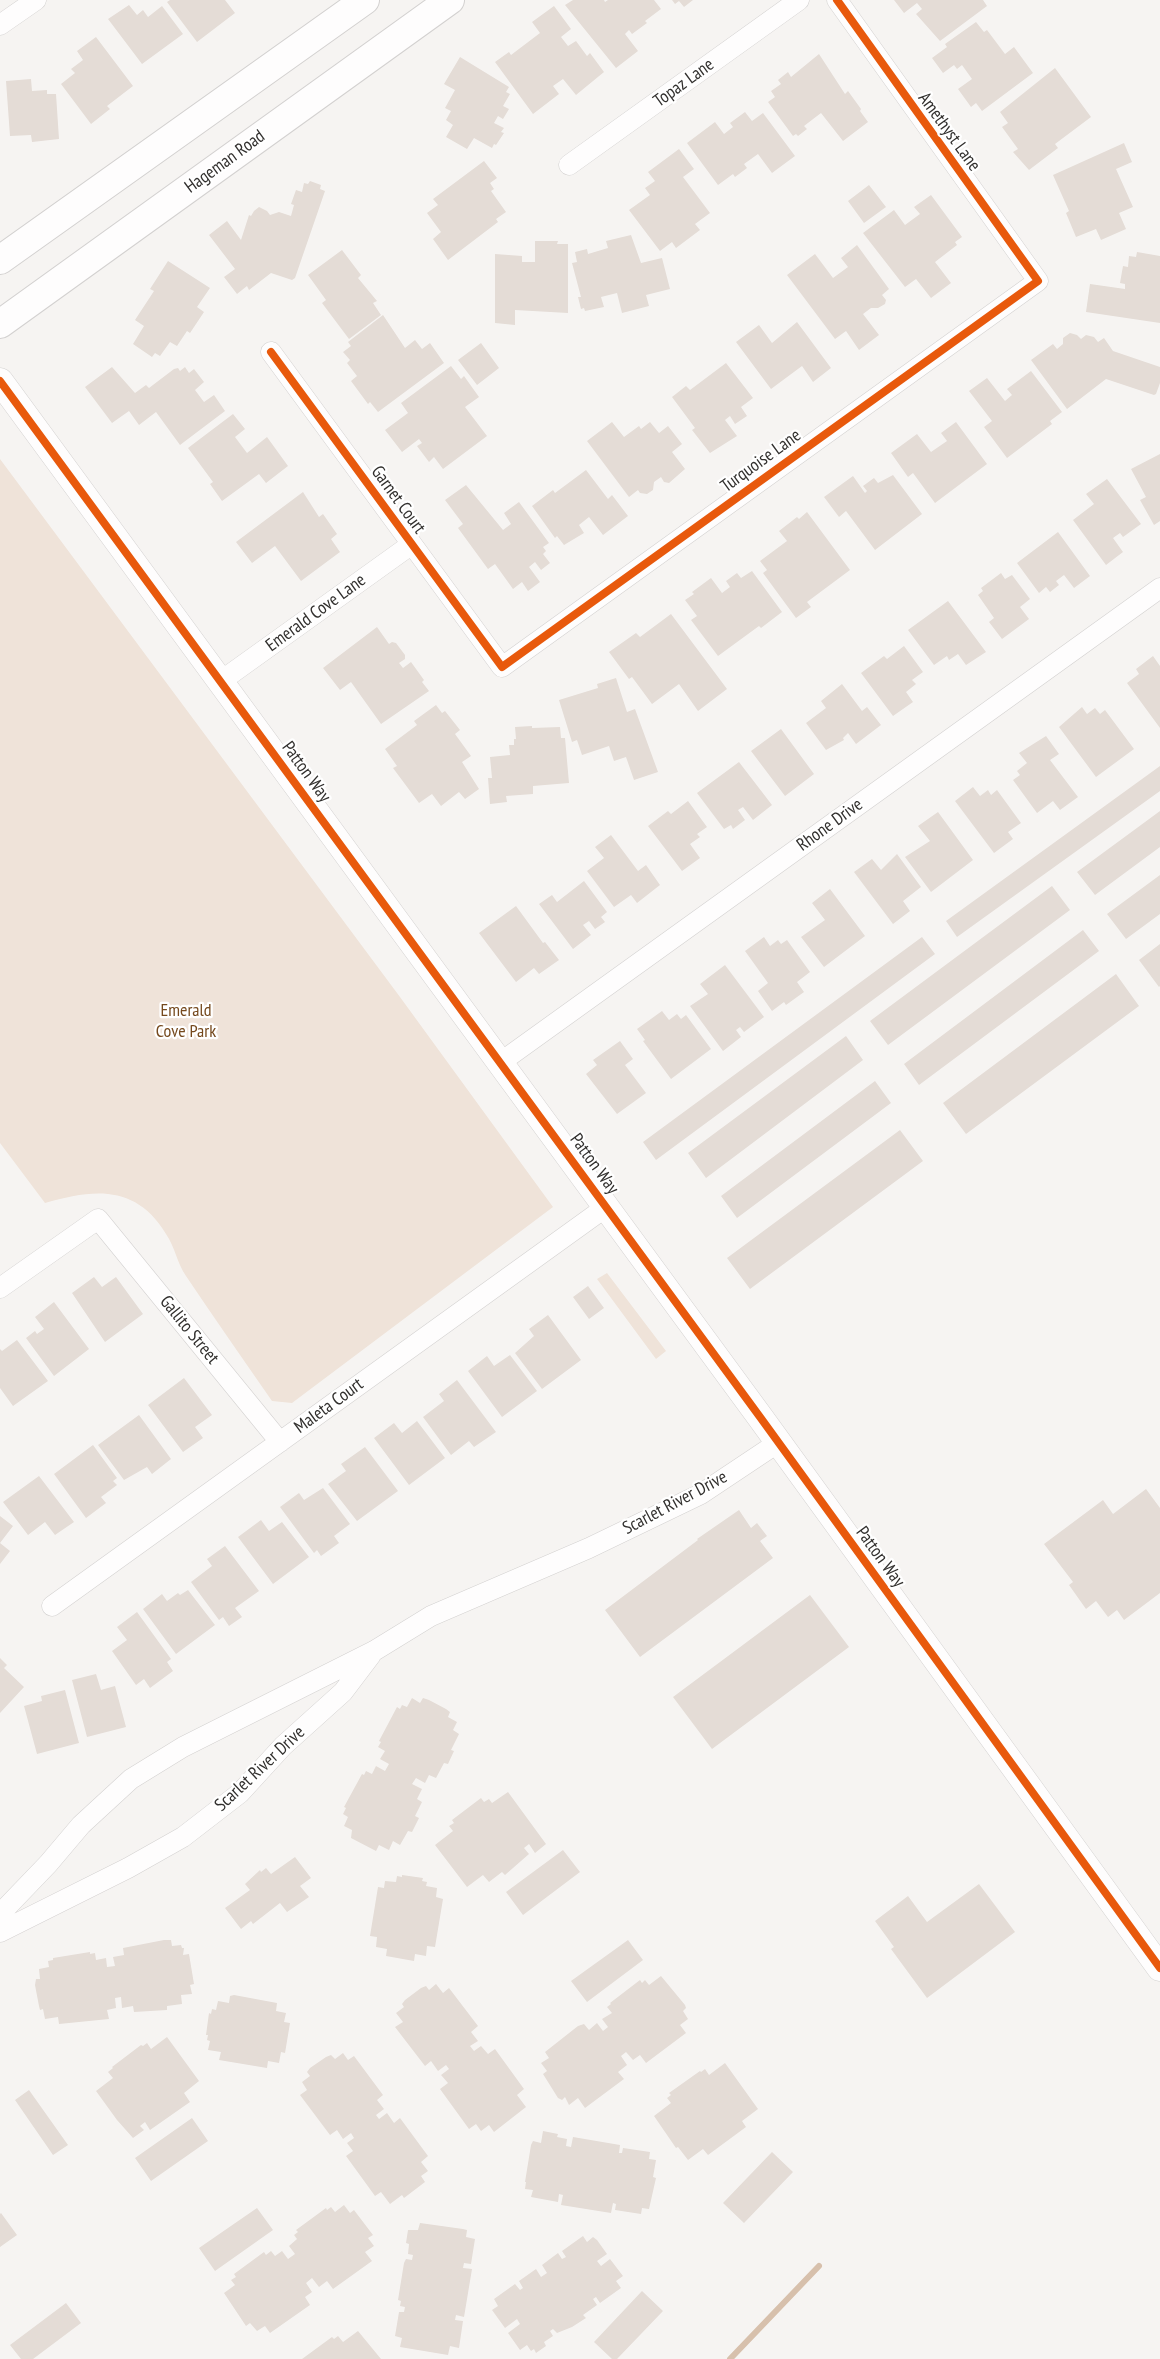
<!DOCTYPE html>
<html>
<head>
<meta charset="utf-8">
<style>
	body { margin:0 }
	canvas { display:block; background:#f6f4f2 }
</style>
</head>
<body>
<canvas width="1160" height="2359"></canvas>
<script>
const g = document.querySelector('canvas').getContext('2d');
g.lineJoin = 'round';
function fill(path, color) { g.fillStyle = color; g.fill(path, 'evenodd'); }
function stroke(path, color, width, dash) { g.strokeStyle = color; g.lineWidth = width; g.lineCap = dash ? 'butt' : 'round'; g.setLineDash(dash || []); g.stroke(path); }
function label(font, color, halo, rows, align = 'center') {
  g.font = font + ' "PT Sans Narrow",sans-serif'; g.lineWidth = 4.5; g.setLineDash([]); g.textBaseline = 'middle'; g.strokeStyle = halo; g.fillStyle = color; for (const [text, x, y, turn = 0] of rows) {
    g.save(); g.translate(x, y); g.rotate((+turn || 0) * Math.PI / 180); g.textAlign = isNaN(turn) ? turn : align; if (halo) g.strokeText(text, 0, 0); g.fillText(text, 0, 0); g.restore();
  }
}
fill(new Path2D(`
	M0,459L400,997L553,1207L292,1403L272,1401C243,1359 214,1318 186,1276C177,1263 175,1247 166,1234C136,1184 93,1189 45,1203L0,1143Z
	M607,1273L666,1351L656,1359L597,1279Z`), '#efe3d9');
stroke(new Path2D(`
	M730,2359L819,2266`), '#d7c0ac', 6);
fill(new Path2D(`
	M170,0H225L235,13L197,42L167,2Z
	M573,0H604L605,2L608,0H654L661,9L645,21L647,23L632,34L629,30L625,34L638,51L616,68L565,5Z
	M672,0H693L684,7L679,1L675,4Z
	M894,0H983L987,6L940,41L916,14L922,9L917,3L904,13Z
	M129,5L137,15L143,10L148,17L162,6L183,34L142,64L108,19Z
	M554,6L571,29L561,37L568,46L576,41L587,56L590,53L604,72L576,95L563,79L553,86L559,94L533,114L495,62L509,52L511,55L540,33L532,22Z
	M976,22L984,32L987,30L1005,54L1014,47L1033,73L982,111L976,103L971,107L958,89L972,79L962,65L957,69L954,65L943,73L932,58L947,47L945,44Z
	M96,37L133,86L107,106L110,109L91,124L61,84L75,73L71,69L83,60L77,51Z
	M819,54L845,94L848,91L861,109L860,111L868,122L843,141L821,113L804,126L807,129L798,136L796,134L793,136L768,102L775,97L771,91L781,84L778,80L788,72L791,77Z
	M460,57L509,87L506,92L510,94L503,106L509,109L503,119L498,116L494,123L504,128L501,132L504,133L496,145L494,144L492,148L474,138L467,149L446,137L453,125L446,120L451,111L445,108L455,90L444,84Z
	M1055,68L1091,117L1055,144L1058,148L1029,170L1013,152L1018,149L1002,127L1008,123L1000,112Z
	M31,79L32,91L47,90V94H56L59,139L32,142L31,135L10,136L6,81Z
	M745,112L752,121L763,113L795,156L772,173L758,154L744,164L747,168L735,177L733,174L718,185L687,143L715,122L724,134L733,127L730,123Z
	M1124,143L1132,162L1116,169L1133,207L1119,213L1126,229L1101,240L1096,229L1076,237L1066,213L1069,211L1053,175Z
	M679,149L694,169L683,177L710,213L695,224L700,230L676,248L672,242L660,251L629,210L650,195L645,188L655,181L648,172Z
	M484,161L497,178L490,183L494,189L491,191L506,212L496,219L498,222L448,260L433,239L441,232L427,213L438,205L433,199Z
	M310,181L321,185L320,189L325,191L295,278L292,280L271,273L249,290L247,286L237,294L224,277L235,269L209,235L227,221L241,240L249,215L251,216L254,211L259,207L267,211L270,215L279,212L291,216L294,205L291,204L296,190L302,192L304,183L308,184Z
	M869,185L886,207L864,223L848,201Z
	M931,195L962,237L955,242L957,245L935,262L951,283L931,298L916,279L905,287L863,233L894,210L905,225L920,214L914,207Z
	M631,235L641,263L662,258L670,289L646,295L649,306L622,313L617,293L601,297L604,307L585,311L584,308L581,309L578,297H581L572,263L577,262L575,252L587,249L588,254L608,248L606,241Z
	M535,241H558L557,244H568V313L515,310V325L495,323V254L522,256V262H535Z
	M857,245L889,289L882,295L886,300L885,304L878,308H871L863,314L879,335L859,350L846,331L835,339L787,275L815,254L833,278L848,267L841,258Z
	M342,250L361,275L358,278L377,301L373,303L381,315L349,339L322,303L326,300L308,275Z
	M1137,252L1160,256V323L1086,312L1090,284L1125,289V284L1120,283L1123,266L1128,267L1129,256L1136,257Z
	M168,261L210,288L197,307L204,312L190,333L187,331L177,346L170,342L160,356L155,353L152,357L133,344L144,326L135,320L154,291L150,289Z
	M383,315L405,348L415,340L422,349L430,343L444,363L378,412L370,402L368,404L351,381L357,376L347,363L350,360L343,352L351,346L348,342Z
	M797,322L831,368L813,382L802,366L771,389L736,342L759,325L772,343Z
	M1070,333L1077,335L1081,339L1086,335L1094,337L1098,342L1104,338L1113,351L1160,367V383L1156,394L1154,395L1106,379L1067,409L1031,360L1053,344L1057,349L1063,344V338Z
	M481,343L499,368L477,385L458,360Z
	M726,363L753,398L741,407L747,416L735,424L730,416L725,420L737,436L710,453L692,430L695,428L672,397L686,386L690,390Z
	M451,366L461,379L464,376L479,397L465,407L487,436L443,469L434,457L429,462L417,446L422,443L419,439L402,452L385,430L408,413L401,403Z
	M112,367L135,393L146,385L149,388L174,369L178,368L180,371L185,367L189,373L194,369L204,382L195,390L204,402L214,395L225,411L180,445L156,412L139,425L129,411L112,423L85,387Z
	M1031,371L1062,412L1050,421L1052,424L1007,458L984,427L992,421L969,391L987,378L1005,401L1012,395L1007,389Z
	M233,414L245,429L235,437L247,453L267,437L288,466L266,483L259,474L222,501L210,484L213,482L188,448Z
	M612,422L624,437L639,426L641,429L650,422L659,433L668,426L682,444L672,452L685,469L669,483L664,482L661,477L654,482L653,490L647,494L640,493L638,490L629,497L587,441Z
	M956,422L987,464L935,503L913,473L908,477L891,453L917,434L931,452L947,441L941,433Z
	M1160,454V521L1154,525L1140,500L1146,497L1131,469Z
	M586,470L608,499L612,495L628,516L603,535L589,517L579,525L584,533L564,545L557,536L555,538L532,506L553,490L555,493Z
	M893,475L922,514L875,550L846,511L839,517L824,497L853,476L865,493L867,491L863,486L874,478L878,483Z
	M1107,479L1141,524L1123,537L1120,533L1113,538L1123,552L1106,565L1073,520L1094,504L1086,494Z
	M466,485L503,530L511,524L504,513L519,502L549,543L543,547L546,551L543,554L550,563L541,570L535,562L529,567L540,582L528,591L522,582L513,589L495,564L488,569L458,528L463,524L445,500Z
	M303,492L319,517L323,514L337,534L331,539L340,552L301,581L275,546L252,563L236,542Z
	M807,512L850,570L807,602L811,607L796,618L763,573L767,570L760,561L787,541L779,531L797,517L799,519Z
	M1058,532L1090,576L1074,588L1064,575L1056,581L1059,585L1050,592L1046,587L1039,593L1017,563Z
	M752,571L782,612L761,628L759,626L718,656L691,620L697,616L685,600L694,594L692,592L711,578L722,593L730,587L726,581L737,573L741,578Z
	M1001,573L1005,579L1012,575L1030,599L1020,607L1029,619L1002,639L989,622L994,618L978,595L983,591L981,588Z
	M948,601L986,652L966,665L958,654L949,660L947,656L934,665L908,630Z
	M671,614L727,689L698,711L679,684L652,704L632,677L629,679L609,652L636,633L640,637Z
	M377,627L389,644L392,642L396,643L405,655V659L399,663L403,668L411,662L424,680L422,682L429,691L381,724L351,682L340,690L323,668Z
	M904,646L923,672L912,680L916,684L906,692L913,702L893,716L861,673L884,656L887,659Z
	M1153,656L1160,666V728L1127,683L1139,674L1136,669Z
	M616,678L627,712L635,709L658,772L634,780L626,757L614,761L609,746L582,755L577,740L572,742L559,700L598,688L597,684Z
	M842,684L862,711L867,707L881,725L856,744L848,733L843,738L844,740L826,750L806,723L826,708L821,701Z
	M436,705L442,713L445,711L460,730L455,734L471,756L462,762L479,789L465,799L459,792L441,806L432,794L419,803L393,768L397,766L385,749L417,725L414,721Z
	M1082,707L1087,714L1095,708L1100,714L1105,710L1134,749L1096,777L1059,727Z
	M532,726V728L560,727L561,738H565L569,783L533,786V794L506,796L507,802L490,804L488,778H492L490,757L510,755L509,745H514V739H516L515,727Z
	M781,729L814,774L785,796L751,751Z
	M1046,736L1059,754L1050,760L1078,797L1060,810L1053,801L1037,813L1013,780L1020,775L1017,771L1027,763L1019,753Z
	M739,762L772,805L753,820L743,807L738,810L745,820L733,829L731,825L724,829L697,793Z
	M1160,766V791L957,937L946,921Z
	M973,787L980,796L988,790L991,795L997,790L1021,823L1008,832L1013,839L994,853L955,801Z
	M688,801L707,827L697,834L700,837L690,844L700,858L682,871L648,826L668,811L671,814Z
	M1160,811V847L1095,895L1077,872Z
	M938,812L973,860L931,892L905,857L930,841L918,826Z
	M611,835L638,871L646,865L660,885L637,903L631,895L614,907L587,871L604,858L595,847Z
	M897,854L921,887L903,901L910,911L893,924L854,872L872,859L881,870Z
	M1160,875V914L1126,939L1107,914Z
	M584,881L607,912L601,917L605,922L595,929L589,921L583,925L591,935L573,949L539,904L552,895L557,902Z
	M1052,886L1070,910L888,1045L870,1021Z
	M830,889L865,936L824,967L801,937L825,920L812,903Z
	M516,906L543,943L545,942L559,960L539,974L534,968L516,982L479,933Z
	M1083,930L1099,951L919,1085L904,1064Z
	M764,937L770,946L778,940L781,944L787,940L810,972L797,982L804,992L786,1005L784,1002L772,1011L758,991L768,983L745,951Z
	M922,937L935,954L656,1160L643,1142Z
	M1160,944V986L1159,987L1139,960Z
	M725,965L764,1017L744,1032L740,1027L736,1030L741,1037L723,1051L690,1006L708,994L700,984Z
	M1116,974L1139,1006L966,1134L943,1103Z
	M662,1011L669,1020L677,1014L681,1019L686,1015L711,1049L671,1079L643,1041L645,1040L637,1029Z
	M846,1036L863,1060L706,1178L688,1153Z
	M620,1041L633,1059L625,1065L646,1093L617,1114L586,1074L597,1065L593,1060Z
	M875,1081L891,1103L737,1218L721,1196Z
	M900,1130L923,1161L750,1289L727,1258Z
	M94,1277L102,1287L116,1277L143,1314L105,1342L72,1293Z
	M588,1286L604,1308L589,1319L573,1297Z
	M54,1302L89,1349L54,1376L26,1338L35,1331L37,1334L44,1329L35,1317Z
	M548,1315L581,1360L542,1389L515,1353L534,1336L529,1329Z
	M17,1340L48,1381L13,1406L0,1388V1349L2,1351Z
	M510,1355L537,1391L502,1417L468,1371L487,1356L494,1366Z
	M184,1378L212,1415L195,1427L203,1438L183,1452L148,1405Z
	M457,1380L496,1432L474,1447L469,1441L451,1455L423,1417L444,1401L439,1394Z
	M139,1415L171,1459L152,1474L147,1467L124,1480L98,1445Z
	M417,1421L445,1458L409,1485L374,1438L394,1423L402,1433Z
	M93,1445L117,1478L113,1481L117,1485L101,1497L106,1503L86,1518L54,1474Z
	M365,1447L398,1491L357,1521L328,1484L346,1471L341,1464Z
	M39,1476L74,1522L55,1535L45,1522L28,1535L3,1502Z
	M323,1488L350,1524L334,1536L339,1543L321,1556L317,1550L314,1553L280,1507L299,1493L304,1500Z
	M1146,1489L1160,1508V1593L1124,1620L1117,1610L1108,1617L1096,1601L1086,1609L1069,1585L1073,1582L1044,1544L1103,1500L1113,1514Z
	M739,1510L751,1528L757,1523L767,1536L760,1541L773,1558L640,1657L605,1610L698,1540L697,1539Z
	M0,1516L13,1526L0,1543Z
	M261,1520L269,1531L282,1522L309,1557L273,1584L238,1537Z
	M0,1543L10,1551L0,1564Z
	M225,1546L259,1591L235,1608L242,1617L229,1626L223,1617L219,1620L191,1582L212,1566L207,1559Z
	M188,1590L215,1625L176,1654L143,1609L162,1594L167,1601L178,1593L180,1595Z
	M810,1595L849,1647L712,1749L673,1697Z
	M137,1612L171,1659L167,1662L173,1671L150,1688L144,1679L136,1685L112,1651L127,1640L117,1627Z
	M0,1658L7,1665L4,1668L24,1687L0,1713Z
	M96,1674L101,1690L115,1686L126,1727L87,1737L72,1680Z
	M65,1690L79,1743L37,1754L24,1706L42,1701L41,1696Z
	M412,1698L420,1703L423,1698L429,1700L446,1709L450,1712L448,1717L457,1722L453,1730L459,1734L451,1750L454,1751L448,1764L444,1763L436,1778L429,1775L425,1783L416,1778L412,1784L422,1789L417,1799L422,1802L415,1816L419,1818L412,1832L408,1831L400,1845L393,1841L389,1850L379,1845L376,1851L351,1838L352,1830L344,1826L348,1817L343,1814L346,1808L344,1807L362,1774L364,1775L366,1771L372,1774L376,1766L385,1771L389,1764L380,1759L385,1751L378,1747L381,1742L379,1741L397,1707L400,1709L402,1705L407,1707Z
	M508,1792L546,1844L535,1853L529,1844L524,1848L529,1854L505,1875L502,1872L489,1882L483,1875L467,1887L435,1845L453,1831L449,1826L454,1823L452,1820L481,1798L484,1802L489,1799L492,1803Z
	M563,1850L580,1872L523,1915L506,1892Z
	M295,1857L311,1878L300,1886L309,1897L287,1912L280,1903L253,1924L251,1921L241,1929L225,1908L250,1890L245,1884L260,1870L261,1872L266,1868L271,1874Z
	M402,1875L423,1878L422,1881L427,1882L426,1886L437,1888L436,1897L443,1899L435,1947L427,1946L426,1956L415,1954L414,1961L386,1956L387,1949L376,1947L377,1937L370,1936L378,1887L384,1888L385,1881L396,1882L397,1876L402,1877Z
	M979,1884L1015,1932L927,1998L891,1949L894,1947L875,1921L908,1896L927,1922Z
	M164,1940H171L172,1946L181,1945L182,1948H184L183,1955L189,1954L194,1984L190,1985L192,1994L181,1995L182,2004L167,2006V2010L134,2012L133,2006L122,2008L121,1997L115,1998L116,2008L107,2010L109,2019L59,2024L58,2017L45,2019L43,2009L40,2010L39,2006L35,1985L36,1979H40L39,1969L49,1967L48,1961L53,1960V1958L90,1952V1954L95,1953L96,1960L106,1958L107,1967L115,1966L113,1957L124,1955L123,1948Z
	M628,1940L643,1960L587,2002L571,1981Z
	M661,1976L685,2005L686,2008L683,2011L688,2019L680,2025L686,2033L646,2063L640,2055L633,2060L626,2052L621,2056L627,2065L618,2072L624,2079L585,2108L578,2098L569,2105L565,2097L562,2100L558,2098L543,2074L547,2071L541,2063L549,2058L545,2052L578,2026L584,2024L589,2030L597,2023L603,2031L608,2027L602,2019L612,2013L607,2007L611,2004L610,2003L640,1980L642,1983L645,1980L649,1985Z
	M436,1984L443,1993L449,1988L478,2026L471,2032L478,2041L470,2046L474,2051L481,2046L488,2054L495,2049L524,2089L517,2095L526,2107L494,2132L489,2125L481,2131L476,2124L469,2129L440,2089L448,2083L441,2075L449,2069L446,2065L438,2071L431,2061L425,2066L395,2027L403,2022L396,2013L404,2007L402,2004L405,2000L421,1988L426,1986L429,1990Z
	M234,1995L277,2003L276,2011L286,2013L284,2022L290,2023L285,2053L281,2052L279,2063L268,2061L267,2068L219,2060L221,2052L208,2050L210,2041L207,2040L208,2035H206L209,2013L211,2014L212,2009L216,2010L218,2001L229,2003L230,1996Z
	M167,2037L199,2081L184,2093L190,2102L150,2130L145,2122L140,2126L144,2130L133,2138L117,2120L96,2091L113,2078L108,2072L113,2068L112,2067L141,2045L143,2046L147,2043L151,2049Z
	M343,2053L348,2060L354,2056L383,2095L377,2100L384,2109L376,2115L379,2119L387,2113L394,2123L400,2118L428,2156L421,2162L428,2171L421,2176L425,2182L404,2198L402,2195L390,2204L381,2192L375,2196L346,2156L353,2151L347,2143L354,2138L351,2133L343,2139L337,2130L330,2135L300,2095L307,2090L302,2082L310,2076L307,2072L310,2068L326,2057L331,2055L335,2059Z
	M725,2063L758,2109L742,2121L746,2127L708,2155L703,2149L688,2160L678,2147L676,2148L654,2116L671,2103L667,2098L671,2095L669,2093L700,2071L701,2072L705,2069L709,2075Z
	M29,2090L68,2145L53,2155L15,2100Z
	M192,2118L208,2141L151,2181L135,2158Z
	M543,2131L558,2134L557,2137L567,2139L566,2146L571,2147L573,2137L620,2145L619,2153H622L623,2148L650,2152L649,2159L656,2160L653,2177L656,2178L649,2209L642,2208L641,2214L615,2210L616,2204L613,2203L611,2213L561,2205L563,2195L559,2194L558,2202L531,2197L533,2190L525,2189L526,2182H525L531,2145L533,2141L541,2143Z
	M772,2152L793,2172L744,2223L723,2203Z
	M344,2205L350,2213L354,2210L357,2214L373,2235L368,2238L374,2246L365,2252L372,2261L333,2289L327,2281L319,2287L312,2278L306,2283L312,2292L305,2297L310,2305L270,2333L265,2326L257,2331L250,2323L246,2326L224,2293L235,2285L231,2280L236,2277L234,2274L264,2252L266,2255L271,2251L275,2256L282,2251L288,2259L295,2254L289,2246L297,2239L294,2235L298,2232L296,2230L326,2208L327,2210L331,2207L335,2212Z
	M257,2208L273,2230L215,2271L199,2248Z
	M1,2213L17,2235L0,2247V2214Z
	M420,2223L463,2229L467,2230L466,2237L475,2239L471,2264L464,2263L463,2268L472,2269L464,2317L456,2315L455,2320L463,2321L459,2348L450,2346L448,2355L400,2347L402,2338L395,2336L399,2312H404L405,2307L400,2306L401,2301L398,2300L404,2263L406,2259L412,2260L413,2255L408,2254L409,2244L406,2243L408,2230H418Z
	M583,2236L587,2242L593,2237L597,2240L607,2254L597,2261L601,2266L610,2259L623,2276L616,2281L621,2288L600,2303L596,2297L593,2299L597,2305L583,2315L586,2318L572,2327L557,2333L553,2329L550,2331L553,2336L544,2342L546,2346L536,2353L534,2349L531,2351L527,2345L520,2350L508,2333L520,2324L517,2319L505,2328L492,2310L498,2306L494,2299L515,2284L520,2290L523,2288L519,2281L536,2269L541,2277L547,2273L542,2265L558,2253L562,2259L566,2257L562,2251Z
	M642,2291L663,2311L617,2359H612L594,2342Z
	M66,2303L81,2323L33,2359H21L10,2345Z
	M358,2331L381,2359H302L332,2337L334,2339L338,2336L343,2342Z`), '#e4dcd6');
const minor = new Path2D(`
	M0,25L36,0
	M569,165L799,0
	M271,352L502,667L1038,281L837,0
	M221,681L412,544
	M501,1062L1160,588
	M0,1288L98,1219L280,1442
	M52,1606L606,1207
	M0,1914L48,1864L81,1825L131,1779L183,1747L374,1651L431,1616L589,1548L701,1494L779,1442
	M0,1932L128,1868L183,1837L240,1793L283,1746L343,1692L371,1655`);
const tertiary = new Path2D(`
	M0,381L760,1417L1160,1968`);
const secondary = new Path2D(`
	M0,260L365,0
	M0,324L450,0`);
stroke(minor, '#d3d1d0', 21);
stroke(tertiary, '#d3d1d0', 27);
stroke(secondary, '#d3d1d0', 30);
stroke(minor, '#fefdfd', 20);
stroke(tertiary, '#fefdfd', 26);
stroke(secondary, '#fefdfd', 28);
stroke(new Path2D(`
	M271,352L502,667L1038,281L837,0
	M0,381L760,1417L1160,1968`), '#e8590c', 8);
label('18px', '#32302e', '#fff', [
	["Topaz Lane",684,83,-36],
	["Amethyst Lane",949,132,54],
	["Hageman Road",225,162,-36],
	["Turquoise Lane",761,461,-36],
	["Garnet Court",398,500,54],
	["Emerald Cove Lane",316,613,-36],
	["Patton Way",306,772,54],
	["Rhone Drive",830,825,-36],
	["Patton Way",594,1164,54],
	["Gallito Street",189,1330,51],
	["Maleta Court",329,1406,-36],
	["Scarlet River Drive",675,1503,-28],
	["Patton Way",880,1557,54],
	["Scarlet River Drive",260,1769,-43]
]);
label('18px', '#75491d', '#fff', [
	["Emerald",186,1011],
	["Cove Park",186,1032]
]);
</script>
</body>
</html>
